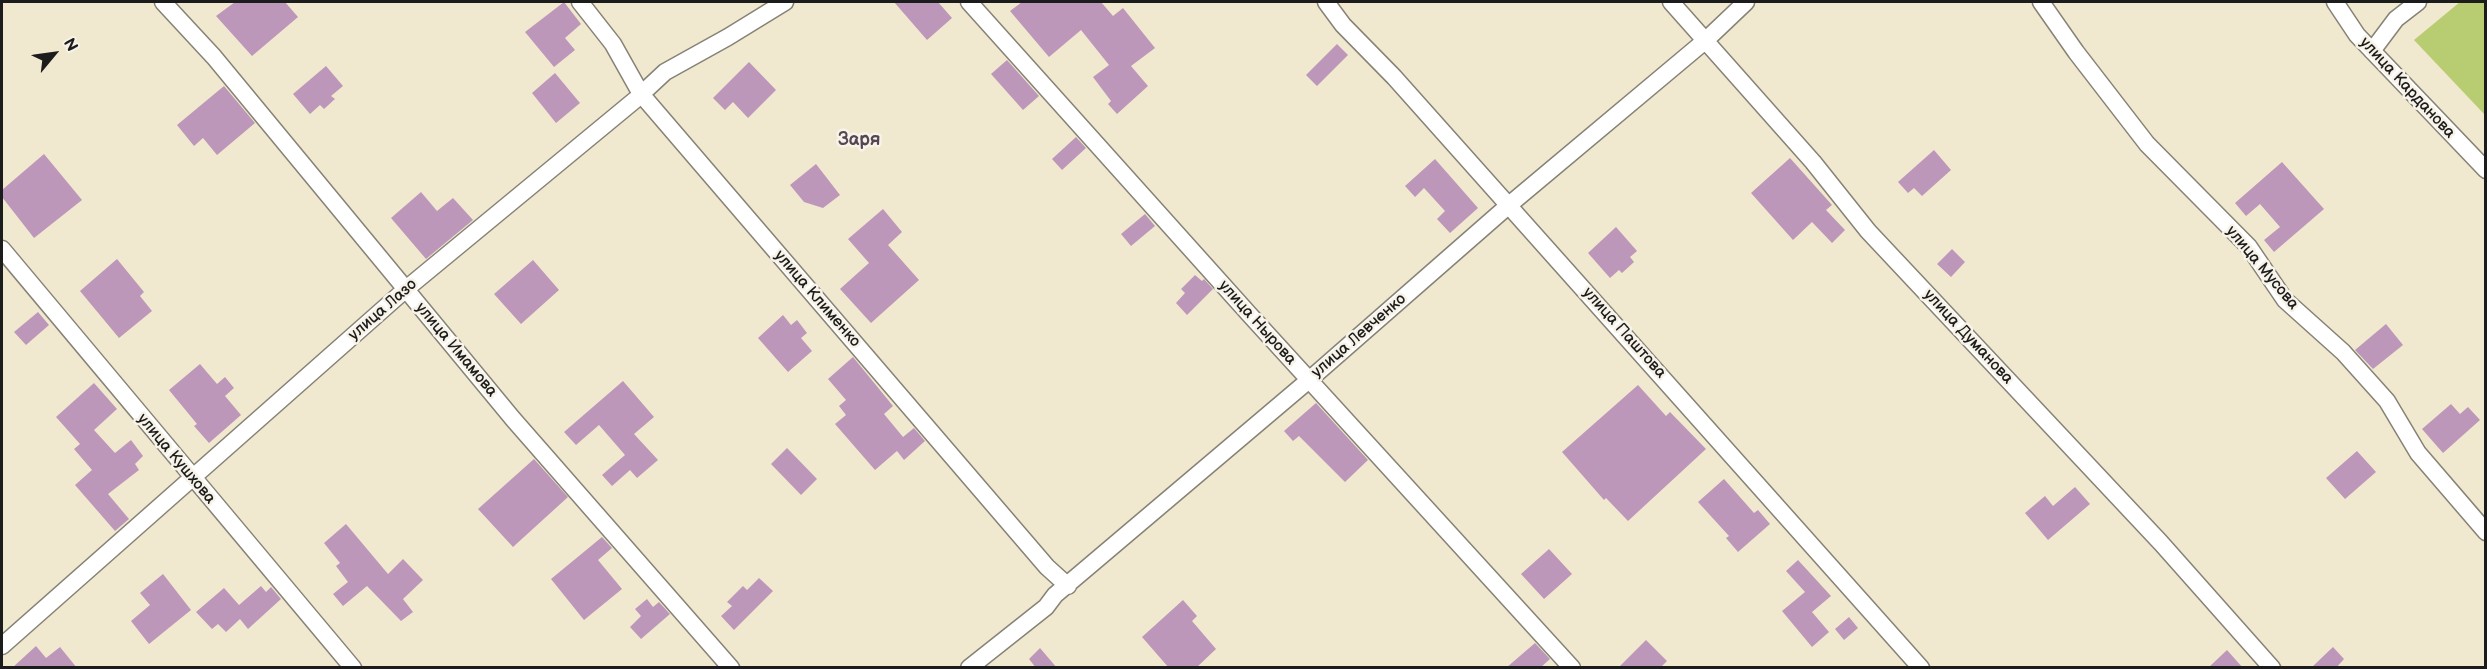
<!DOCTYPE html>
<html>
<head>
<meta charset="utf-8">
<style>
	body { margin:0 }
	#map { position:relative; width:2487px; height:669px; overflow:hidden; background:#f0e8cf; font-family:"Balsamiq Sans",sans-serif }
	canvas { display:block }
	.frame { position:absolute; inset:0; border:3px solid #1c1c1c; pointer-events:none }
	.north { position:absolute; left:24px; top:24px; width:60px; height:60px; -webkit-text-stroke:4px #f7f3e8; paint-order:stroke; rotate:61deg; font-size:16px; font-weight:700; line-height:24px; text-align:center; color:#1c1c1c }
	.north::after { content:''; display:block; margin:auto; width:21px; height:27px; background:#1c1c1c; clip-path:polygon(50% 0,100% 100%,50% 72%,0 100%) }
</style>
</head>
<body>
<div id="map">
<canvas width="2487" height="669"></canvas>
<div class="frame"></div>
<div class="north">N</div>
</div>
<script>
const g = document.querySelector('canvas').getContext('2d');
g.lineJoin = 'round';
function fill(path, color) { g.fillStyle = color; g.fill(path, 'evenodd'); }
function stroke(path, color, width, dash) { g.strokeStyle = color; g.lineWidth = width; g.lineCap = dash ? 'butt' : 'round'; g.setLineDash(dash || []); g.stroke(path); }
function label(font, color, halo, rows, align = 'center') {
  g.font = font + ' "Balsamiq Sans",sans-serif'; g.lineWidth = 5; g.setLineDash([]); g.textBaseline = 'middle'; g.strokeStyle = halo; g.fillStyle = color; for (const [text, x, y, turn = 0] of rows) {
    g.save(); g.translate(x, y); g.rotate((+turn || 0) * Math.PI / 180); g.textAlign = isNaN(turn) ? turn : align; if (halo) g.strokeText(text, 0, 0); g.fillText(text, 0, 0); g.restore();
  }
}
fill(new Path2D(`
	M2460,2H2485V115L2414,40Z`), '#b8cd71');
fill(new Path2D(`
	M235,2H285L298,17L252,56L216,16Z
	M564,2L581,24L565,38L575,50L554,67L525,32Z
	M894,2H938L952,18L927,40Z
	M1022,2H1101L1113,16L1123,8L1155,48L1131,66L1148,86L1117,114L1108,104L1111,101L1093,77L1109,65L1081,30L1049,57L1010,11Z
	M1337,44L1348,55L1317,86L1306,75Z
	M1007,60L1039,96L1023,110L991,74Z
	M749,62L776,90L748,118L733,102L725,110L713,98Z
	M326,66L343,86L331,96L335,99L324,109L320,105L310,114L293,94Z
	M555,73L580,103L556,123L532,93Z
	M224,86L255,123L217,155L203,138L194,146L177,125Z
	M1076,137L1086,148L1062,170L1052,159Z
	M1934,150L1951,170L1922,196L1914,188L1908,193L1898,182Z
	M44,154L82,200L34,238L2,197V190Z
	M1790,158L1832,205L1826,210L1845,230L1832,243L1812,222L1793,240L1751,193Z
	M1435,159L1478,208L1450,233L1437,219L1445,211L1424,188L1415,197L1405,186Z
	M2282,162L2324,209L2274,252L2264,240L2280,227L2260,204L2246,216L2235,203Z
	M816,164L840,195L823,208L804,202L790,185Z
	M421,192L437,211L453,198L473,220L426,259L391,218Z
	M883,209L902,232L888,245L919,280L871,323L840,289L869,263L848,239Z
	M1145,214L1155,226L1131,246L1121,234Z
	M1616,227L1637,251L1630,257L1634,262L1622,273L1619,270L1610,278L1588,253Z
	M1952,249L1965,262L1951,277L1937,264Z
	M117,259L144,292L140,296L152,311L119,338L80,291Z
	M533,260L559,290L521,324L494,294Z
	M1195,275L1202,281L1204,279L1213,289L1187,315L1176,303L1185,293L1181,289Z
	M38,312L49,325L26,345L14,332Z
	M783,315L791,325L797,320L807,333L801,338L812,351L788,372L758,338Z
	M2386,324L2403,345L2373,369L2355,350Z
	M853,357L893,406L884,414L903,437L914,428L925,441L904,460L897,451L875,470L835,424L846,415L839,406L846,400L828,379Z
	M200,364L217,384L225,377L234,388L225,396L241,415L209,443L194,426L197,424L169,390Z
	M623,381L654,417L634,434L658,460L637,478L630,470L612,486L602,475L625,455L599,425L576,445L564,432Z
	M94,383L117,409L94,430L115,453L131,440L143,456L135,464L139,470L108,494L129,519L115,531L75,485L92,470L74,449L80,444L56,417Z
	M1638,385L1666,416L1670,412L1706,449L1628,521L1606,498L1604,500L1562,452Z
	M1316,403L1368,460L1345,482L1299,436L1293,441L1284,431Z
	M2451,404L2460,414L2468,407L2480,420L2443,453L2422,429Z
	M787,448L817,479L801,495L771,464Z
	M2357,451L2376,472L2345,499L2326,478Z
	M534,459L568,497L513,547L478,509Z
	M1724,479L1754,513L1758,510L1770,524L1738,552L1726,538L1729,536L1698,502Z
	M2075,487L2090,504L2048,540L2025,513L2045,496L2053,506Z
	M346,524L388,574L403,559L423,580L403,599L413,612L401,621L367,586L343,606L333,594L348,582L336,566L340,563L324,543Z
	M602,537L612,548L598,560L622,589L584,620L551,579Z
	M1549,549L1572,574L1544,599L1521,574Z
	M1798,560L1831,596L1812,612L1829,632L1812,647L1782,611L1805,592L1786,571Z
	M163,574L191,610L149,644L131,621L150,605L140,593Z
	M759,578L773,591L734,630L721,616L732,606L727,602L743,586L747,590Z
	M261,586L266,592L271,587L281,599L248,629L240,619L226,632L218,624L212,629L196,612L224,588L239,605Z
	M647,599L653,607L659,602L670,614L641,639L630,627L641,616L635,609Z
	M1183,600L1197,616L1192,621L1216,649L1196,668H1169L1142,637Z
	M1849,617L1858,628L1844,640L1835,629Z
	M1646,640L1667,661L1660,668H1618Z
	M1535,643L1550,659L1540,668H1506Z
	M36,646L46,658L60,647L77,668H12Z
	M2333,647L2344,659L2336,668H2311Z
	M1040,648L1057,668H1036L1029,659Z
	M2227,650L2243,668H2208Z`), '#bd97ba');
const street = new Path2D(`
	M163,2L214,57L513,419L731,668
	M580,2L613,44L641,94L1047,567L1068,586
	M969,2L1249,314L1572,668
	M1326,2L1343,25L1394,77L1921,668
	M1671,2L1813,162L1868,231L2161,543L2272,668
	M2041,2L2076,52L2147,144L2249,247L2285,300L2343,352L2387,401L2418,453L2486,532
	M2335,2L2357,35L2486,170
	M2372,51L2396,19L2418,2
	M2,249L353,668
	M2,646L406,289L635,100L665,72L728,37L785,2
	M969,668L1046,607L1055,595L1309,380L1509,205L1706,40L1746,2`);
stroke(street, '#868276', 19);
stroke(street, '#fff', 16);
label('16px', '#1c1c1c', '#f7f3e8', [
	["улица Карданова",2407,88,47],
	["улица Мусова",2262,268,50],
	["улица Клименко",817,299,49],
	["улица Лазо",383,310,-41],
	["улица Нырова",1257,323,48],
	["улица Паштова",1624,333,48],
	["улица Левченко",1359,336,-41],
	["улица Думанова",1968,337,47],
	["улица Имамова",456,350,50],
	["улица Кушхова",176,459,50]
]);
label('bold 18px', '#544753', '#f7f3e8', [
	["Заря",859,140]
]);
</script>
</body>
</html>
